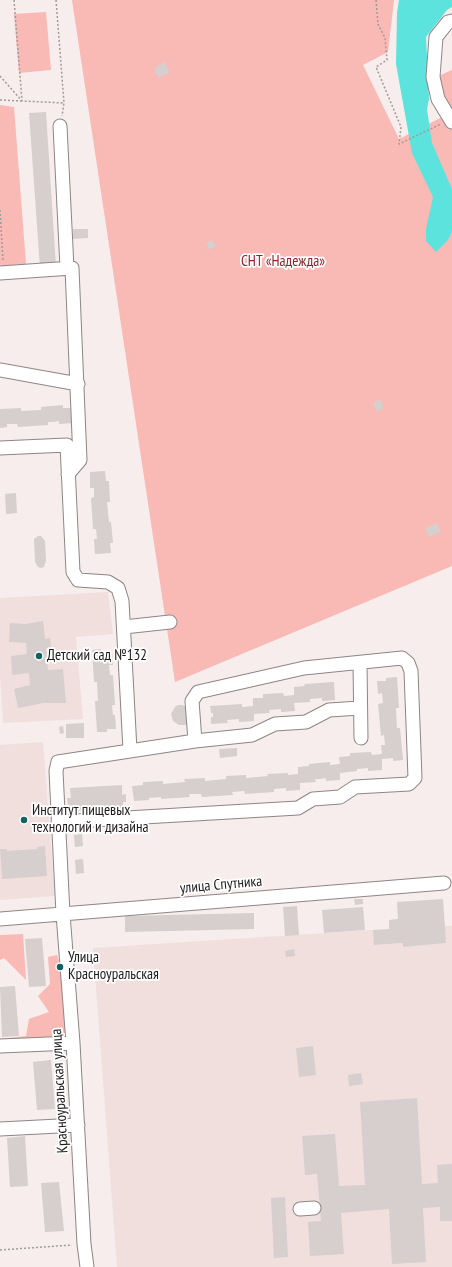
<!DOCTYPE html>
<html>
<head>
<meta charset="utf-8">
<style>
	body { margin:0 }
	canvas { display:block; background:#f6edec }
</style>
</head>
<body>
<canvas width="452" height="1267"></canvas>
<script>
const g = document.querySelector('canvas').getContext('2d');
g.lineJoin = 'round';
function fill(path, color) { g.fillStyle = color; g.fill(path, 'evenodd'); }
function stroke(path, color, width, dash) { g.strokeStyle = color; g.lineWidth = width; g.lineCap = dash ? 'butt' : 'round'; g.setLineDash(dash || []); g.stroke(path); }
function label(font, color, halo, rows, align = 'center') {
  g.font = font + ' "PT Sans Narrow",sans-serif'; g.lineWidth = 3.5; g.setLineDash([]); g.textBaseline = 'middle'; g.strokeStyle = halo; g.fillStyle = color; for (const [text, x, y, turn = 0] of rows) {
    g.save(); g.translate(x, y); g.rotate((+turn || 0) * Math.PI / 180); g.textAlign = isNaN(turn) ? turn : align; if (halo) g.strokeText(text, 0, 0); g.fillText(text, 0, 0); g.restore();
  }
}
fill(new Path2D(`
	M108,592L113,634L76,637L83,719L3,723L0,675V598Z
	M43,742L55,896L0,900V745Z
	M444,926H452V1267H117L93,948L373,930L375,945L403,943L404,946L445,943Z`), '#f1dfde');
fill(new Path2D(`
	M72,0H394L388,52L363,65L399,139L452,112V566L175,682Z
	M46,12L51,70L19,73L14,14Z
	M452,70V111L436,77Z
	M0,105L14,107L26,264L1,266L0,264Z
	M23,934L26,980L4,958L0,960V935Z
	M57,955L67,987L68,1038L0,1044V1038V1039L26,1036L29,1019L49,1012L38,996L50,984L48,957Z`), '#f9b9b5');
fill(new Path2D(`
	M399,0H452V7L447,10L426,37L429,99L427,109L432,143L452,189V231L448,240L436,252L426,241V229L433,197L412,153L396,64L397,13Z`), '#5ce3de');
fill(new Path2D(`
	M165,62L170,72L158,78L154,68Z
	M46,112L56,267L40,268L29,113Z
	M73,229H88V238L73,239Z
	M212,240L216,246L210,250L206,243Z
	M380,399L384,408L377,412L373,403Z
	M63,405V408H73L74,423L59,424V421L53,422H48V425L18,427L17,424H7V427L0,428V409L21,408V411L41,410V407Z
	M105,471L106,481H109L110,502H107L109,522H111L113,543H110L111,553L95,554L94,539H97L96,529H93L91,498L94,497V488H90V472Z
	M16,493L17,513L6,514L5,494Z
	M437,523L441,532L429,537L425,528Z
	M38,536H41L45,541L46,561L44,567L41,568L38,567L35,562L34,539Z
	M43,621L45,639L50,638L51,648H46L48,670L63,669L66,703H43L18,708L14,689L30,685L29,673L12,675L11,656L27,654L26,643L9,642L10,623L26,624Z
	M101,649V653L112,652L113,665H109L110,675H113L115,705H112L113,715H115L116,729H107V732H97L95,701H98L97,682H94L92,650Z
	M397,677L399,708H396L397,728H400L403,760L393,761V758L382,759V770L368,771V768L357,769V771L340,773V780L326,781V778L321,779H315L316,782L300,783V790L286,791V788L274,789V792L245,794L244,791L232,792L233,795L202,797L201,794H189L190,797L161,799V797L149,798V800L134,801L132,786L143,785V782L163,781V784L185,782L184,779L205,778V781L226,779V776L246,775V778L268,776L267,774L288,773V775L298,774V767L309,766V764L330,762V765L340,764L339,757L350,756V753L371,752L372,755L382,754L381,745H385L384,735L381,736L378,704L383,703L382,693L378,694L377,681H386V678Z
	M334,682L335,700L322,701V698L310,699V702L294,703L295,711L281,712V709L269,710L270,713L254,714V721L239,722V719L227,720L228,723L211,724V717H213V713H211L210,706L242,704V707L253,706V698H263V694L283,693L284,696L294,695V687L305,686L304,684Z
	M178,705H182L188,707L189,723L186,725H179L173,721L171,714L175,707Z
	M84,723V738H66V724Z
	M63,726L64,733L60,734L59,727Z
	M237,748V756L220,758L219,749Z
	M122,785V795L126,794V802H123V808L72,811V806H68L67,798H71L70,788Z
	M82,834L83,846L75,847L74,835Z
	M45,846L47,876L2,879L0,849H7V851L37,849V847Z
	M83,859L84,873L76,874L75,860Z
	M354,899H363V904L355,905Z
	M443,899L446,943L403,947V943L374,945L373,930L389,929V920L398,919L397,902Z
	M297,906L299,935L285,936L283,907Z
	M363,907L365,930L324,933L322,910Z
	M254,913V929L125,932V916Z
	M42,938L46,986L29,987L25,939Z
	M294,949L295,956L286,957L285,951Z
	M15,986L19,1036L2,1037L0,987Z
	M313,1046L316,1075L299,1077L296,1048Z
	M51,1060L55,1109L37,1110L33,1062Z
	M361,1073L363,1084L349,1086L348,1075Z
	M417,1098L422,1184L438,1183L437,1165L452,1164V1221H440V1207L423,1208L426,1262L392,1264L389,1209L341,1213L344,1254L310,1256L308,1222L321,1221L317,1174L305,1175L302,1136L335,1134L339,1186L365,1185L360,1102Z
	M25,1136L28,1186L10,1187L7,1138Z
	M59,1182L64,1231L45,1232L41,1183Z
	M285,1197L288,1257L274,1258L271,1198Z`), '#d7cece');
const minor = new Path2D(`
	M452,21L448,22L436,37L433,77L438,99L452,122
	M60,126L67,268
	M0,273L72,268L80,460L68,474
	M0,370L78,384
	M0,448L67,445L73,572L78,580L108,582L118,588L122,601L130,750
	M124,627L170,622
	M360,663L361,738
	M58,822L298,808L313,799L340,797L355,787L409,784L415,778L411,671L408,663L402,658L304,668L198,692L192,701L195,741
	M0,919L444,883
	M0,1046L73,1043
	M0,1129L78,1125
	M300,1209L314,1208
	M87,1267L84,1244L73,1043L63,914L56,771L58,762L195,741L252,735L275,724L306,722L329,710L360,708`);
stroke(minor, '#8d8685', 15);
stroke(new Path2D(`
	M14,0L22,101L64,103
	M56,0L64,103L62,116
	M376,0L378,24L385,38L387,60L376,67L401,127L399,144L441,124
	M0,76L22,101
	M0,100L22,101
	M0,210L3,261
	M0,1250L72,1245`), '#a09a99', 1.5, [2, 2]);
stroke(minor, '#fff', 13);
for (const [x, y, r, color] of [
	[39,656,4,"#126260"],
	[24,820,4,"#126260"],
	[60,967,4,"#126260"]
]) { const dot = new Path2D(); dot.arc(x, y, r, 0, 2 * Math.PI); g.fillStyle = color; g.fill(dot); stroke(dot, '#fff', 1.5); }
label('15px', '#912128', '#fff', [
	["СНТ «Надежда»",283,262]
]);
label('15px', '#1d1a1a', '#fff', [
	["Детский сад №132",47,656],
	["Институт пищевых",32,811],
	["технологий и дизайна",32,828],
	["Улица",68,958],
	["Красноуральская",68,975]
], 'left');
label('15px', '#1d1a1a', '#fff', [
	["улица Спутника",221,885,-5],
	["Красноуральская улица",60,1091,-93]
]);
</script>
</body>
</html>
